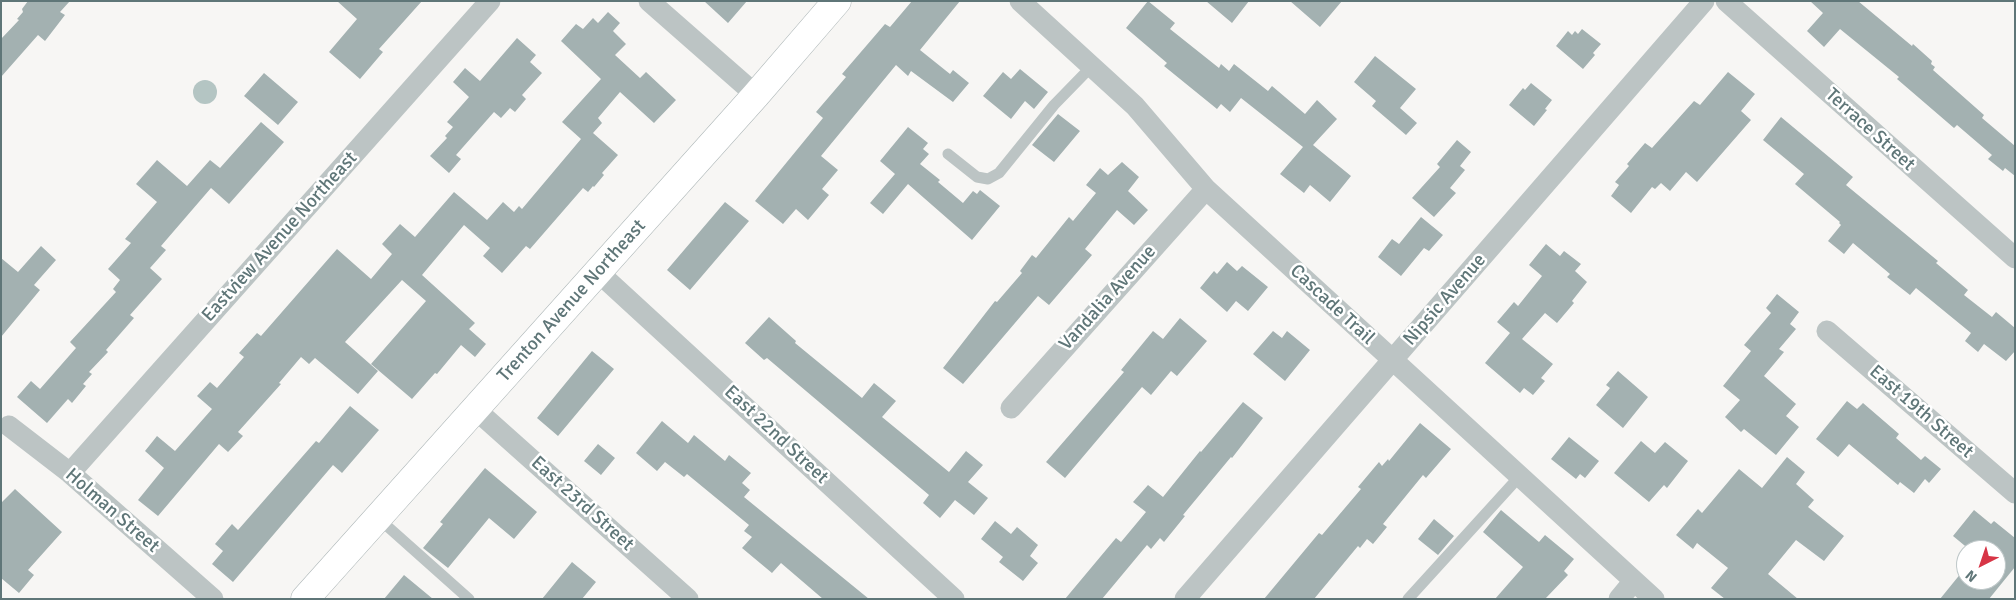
<!DOCTYPE html>
<html>
<head>
<meta charset="utf-8">
<style>
	body { margin:0 }
	#map { position:relative; width:2016px; height:600px; overflow:hidden; background:#f7f6f4; font-family:Signika,sans-serif }
	canvas { display:block }
	.frame { position:absolute; inset:0; border:2px solid #5f7678; pointer-events:none }
	.north { position:absolute; left:1956px; top:540px; width:50px; height:50px; box-sizing:border-box; background:#fff; border:1px solid #bfc8c9; border-radius:50%; rotate:221deg; font-size:14px; font-weight:700; line-height:20px; text-align:center; color:#5f7678 }
	.north::after { content:''; display:block; margin:auto; width:18px; height:22px; background:#d73546; clip-path:polygon(50% 0,100% 100%,50% 72%,0 100%) }
</style>
</head>
<body>
<div id="map">
<canvas width="2016" height="600"></canvas>
<div class="frame"></div>
<div class="north">N</div>
</div>
<script>
const g = document.querySelector('canvas').getContext('2d');
g.lineJoin = 'round';
function fill(path, color) { g.fillStyle = color; g.fill(path, 'evenodd'); }
function stroke(path, color, width, dash) { g.strokeStyle = color; g.lineWidth = width; g.lineCap = dash ? 'butt' : 'round'; g.setLineDash(dash || []); g.stroke(path); }
function label(font, color, halo, rows, align = 'center') {
  g.font = font + ' Signika,sans-serif'; g.lineWidth = 5; g.setLineDash([]); g.textBaseline = 'middle'; g.strokeStyle = halo; g.fillStyle = color; for (const [text, x, y, turn = 0] of rows) {
    g.save(); g.translate(x, y); g.rotate((+turn || 0) * Math.PI / 180); g.textAlign = isNaN(turn) ? turn : align; if (halo) g.strokeText(text, 0, 0); g.fillText(text, 0, 0); g.restore();
  }
}
fill(new Path2D(`
	M193 92a12 12 0 1 1 24 0a12 12 0 1 1-24 0Z`), '#b4c5c3');
fill(new Path2D(`
	M28,1H70L60,12L65,15L45,41L38,35L1,77V39L19,20L17,19L23,12L22,9Z
	M337,1H422L379,49L383,52L360,79L329,52L357,19Z
	M704,1H747L728,23Z
	M912,1H960L920,50L950,74L953,70L969,83L953,102L911,71L908,76L896,65L821,156L838,170L822,189L829,195L808,220L796,209L783,224L755,201L823,118L816,112L846,77L842,74L885,24L890,27Z
	M1148,1L1175,23L1170,29L1219,68L1221,64L1229,71L1234,64L1268,91L1272,86L1305,114L1317,100L1337,119L1313,145L1351,176L1330,202L1310,185L1304,193L1280,174L1303,147L1241,98L1230,112L1221,104L1217,109L1164,66L1167,63L1126,28Z
	M1206,1H1249L1232,23Z
	M1290,1H1342L1320,27Z
	M1810,1H1858L1912,46L1913,44L1932,61L1931,64L1935,67L1933,70L1984,115L1982,118L2015,146V176L2005,168L2003,171L1988,159L1992,155L1957,125L1954,128L1897,79L1899,77L1840,29L1824,47L1807,31L1823,13Z
	M608,12L620,23L613,31L626,44L615,55L640,78L646,72L676,100L654,123L620,92L598,118L602,123L593,133L618,155L602,173L604,175L594,187L593,186L588,192L583,188L530,249L526,246L502,273L483,256L490,248L464,225L422,275L475,323L469,329L486,344L475,357L461,345L437,374L435,373L412,399L371,364L426,301L402,280L345,342L378,371L358,394L315,358L309,364L301,357L279,383L281,384L238,432L243,436L228,452L219,444L158,516L138,500L164,468L145,451L157,436L175,451L212,409L197,396L210,382L217,388L244,357L239,353L257,333L261,336L337,249L371,279L392,254L382,244L400,224L415,237L454,192L487,220L503,202L514,212L519,206L522,209L581,139L562,122L601,79L561,41L576,24L583,29L593,18L598,23Z
	M1582,29L1601,44L1593,53L1595,55L1583,69L1556,46L1568,31L1572,35L1575,31L1578,34Z
	M517,38L536,55L530,62L542,73L522,95L526,99L515,112L510,108L501,118L494,112L456,155L461,159L449,173L430,156L447,138L445,136L453,127L447,122L469,97L453,82L465,68L480,81Z
	M1375,56L1416,89L1400,108L1417,123L1406,135L1372,106L1376,101L1354,82Z
	M1020,69L1048,92L1034,109L1025,101L1011,119L983,96L1003,72L1011,79Z
	M1728,72L1755,94L1741,111L1751,120L1697,182L1686,172L1670,191L1661,183L1655,189L1652,187L1631,213L1611,196L1619,185L1615,182L1629,166L1627,164L1645,143L1652,148L1694,101L1700,105Z
	M264,73L298,102L278,125L244,96Z
	M1531,83L1552,100L1545,109L1547,110L1534,126L1509,105L1523,88L1525,90Z
	M1058,114L1080,131L1054,162L1032,145Z
	M1781,117L1853,177L1846,185L1938,261L1936,263L1968,290L1964,295L1992,317L1996,312L2015,328V351L2006,361L1984,344L1978,352L1965,341L1971,333L1916,288L1910,295L1887,277L1890,274L1853,243L1844,254L1828,241L1841,225L1839,223L1840,222L1795,184L1804,174L1763,140Z
	M261,122L284,142L229,204L211,188L161,246L166,250L150,268L162,279L130,315L134,318L106,350L108,352L89,372L92,374L83,384L86,386L72,403L68,399L47,423L17,397L31,381L40,389L76,348L70,342L116,292L113,289L120,280L108,269L131,243L125,239L157,202L136,184L157,160L187,186L210,160L220,168Z
	M908,127L928,143L923,149L929,154L920,164L940,180L938,182L963,203L973,191L977,194L980,190L1000,206L972,240L908,184L883,214L870,203L895,174L880,161Z
	M1457,140L1471,152L1460,166L1465,170L1450,188L1456,193L1434,217L1412,198L1440,167L1437,164Z
	M1122,162L1139,177L1128,191L1148,210L1134,225L1117,210L1085,249L1092,255L1049,305L1038,296L963,384L943,368L995,301L997,302L1022,273L1020,271L1032,255L1036,258L1069,217L1073,221L1096,193L1086,185L1100,168L1108,175Z
	M725,202L749,221L690,290L667,270Z
	M1421,217L1443,235L1429,251L1424,248L1401,276L1378,257L1392,239L1399,244Z
	M1546,244L1560,256L1564,251L1581,264L1575,271L1587,282L1572,301L1574,303L1557,323L1545,313L1522,339L1553,364L1541,378L1545,381L1533,395L1524,388L1520,393L1485,363L1510,333L1497,322L1514,302L1518,306L1542,276L1529,265Z
	M41,246L56,260L34,285L40,290L1,337V258L18,272Z
	M1227,262L1237,271L1242,266L1268,287L1248,311L1236,301L1227,312L1200,288L1214,271L1217,274Z
	M1777,294L1799,312L1790,324L1796,329L1779,349L1784,352L1764,376L1796,404L1786,416L1799,427L1776,455L1744,429L1741,432L1725,417L1740,400L1723,386L1751,351L1744,345L1771,313L1766,308Z
	M769,317L796,341L795,343L862,398L874,383L896,401L882,417L949,472L966,451L983,465L968,482L988,498L974,515L955,500L940,518L923,503L929,495L767,358L764,360L745,343Z
	M1180,318L1207,341L1177,376L1171,371L1151,395L1142,387L1065,478L1046,462L1124,372L1121,370L1153,331L1163,339Z
	M1273,331L1282,338L1287,331L1310,350L1285,381L1253,354Z
	M592,351L614,369L558,436L537,418Z
	M1618,371L1648,397L1623,428L1596,405L1610,388L1606,385Z
	M1847,401L1857,409L1863,403L1899,434L1896,438L1921,460L1925,456L1941,469L1929,483L1925,479L1914,493L1900,482L1898,485L1849,444L1838,457L1816,439Z
	M1243,402L1263,418L1232,458L1231,457L1183,515L1185,516L1164,542L1160,538L1151,549L1147,545L1102,599H1065L1116,538L1121,542L1146,512L1133,502L1148,485L1163,497L1200,451L1201,452Z
	M350,406L379,430L342,473L333,465L233,582L212,564L223,551L215,544L232,524L238,530L316,441L319,443Z
	M662,421L688,443L694,435L725,461L729,455L751,473L742,483L750,490L744,497L869,599H823L781,563L772,573L742,548L752,537L744,531L749,525L687,474L684,477L665,462L657,471L636,453Z
	M1420,423L1451,449L1426,478L1423,475L1383,524L1387,527L1373,544L1367,539L1360,548L1358,546L1314,599H1264L1319,533L1322,535L1361,489L1358,487L1379,462L1382,466L1388,459L1389,461Z
	M1569,437L1599,461L1585,478L1580,474L1576,479L1551,459Z
	M1641,441L1655,453L1665,442L1688,461L1667,488L1664,485L1649,502L1614,473Z
	M598,444L615,458L601,475L584,461Z
	M1787,457L1805,472L1796,484L1814,500L1808,507L1844,536L1824,561L1796,540L1768,574L1798,599H1725L1711,588L1728,568L1697,543L1693,549L1676,535L1698,509L1702,513L1739,469L1762,488Z
	M485,468L537,512L514,539L489,518L448,568L423,548L443,524L440,522Z
	M15,489L62,532L28,570L34,575L19,593L1,578V503Z
	M1501,510L1539,542L1545,535L1574,559L1564,571L1568,575L1545,599H1495L1523,567L1483,532Z
	M1974,510L1991,524L1994,521L2015,538V567L1989,599H1940L1966,567V580H1996V550H1970L1953,536Z
	M1434,519L1454,536L1438,555L1418,539Z
	M995,521L1011,534L1017,527L1038,545L1030,556L1038,563L1023,581L999,562L1003,557L981,539Z
	M572,562L596,582L582,599H542Z
	M404,575L433,599H384Z`), '#a3b1b1');
const secondary = new Path2D(`
	M305,599L756,95L837,1`);
stroke(secondary, '#afb8b9', 29);
stroke(new Path2D(`
	M948,154L977,177L988,179L999,173L1054,105L1092,66
	M378,518L469,599
	M1408,599L1519,477`), '#bcc4c4', 11);
stroke(new Path2D(`
	M649,1L756,95
	M1020,1L1135,106L1206,189L1654,599
	M1726,1L2015,258
	M598,272L954,599
	M1827,331L2015,493
	M1011,408L1206,189
	M475,409L688,599
	M9,426L70,473L213,599
	M70,473L490,1
	M1185,599L1704,1
	M1619,599L1633,582`), '#bcc4c4', 21);
stroke(secondary, '#fff', 28);
label('19px', '#5f7678', '#fff', [
	["Terrace Street",1870,130,42],
	["Eastview Avenue Northeast",280,237,-48],
	["Vandalia Avenue",1108,298,-48],
	["Nipsic Avenue",1445,300,-49],
	["Trenton Avenue Northeast",572,301,-48],
	["Cascade Trail",1332,305,43],
	["East 19th Street",1921,412,41],
	["East 22nd Street",776,435,43],
	["East 23rd Street",582,504,42],
	["Holman Street",112,511,41]
]);
</script>
</body>
</html>
